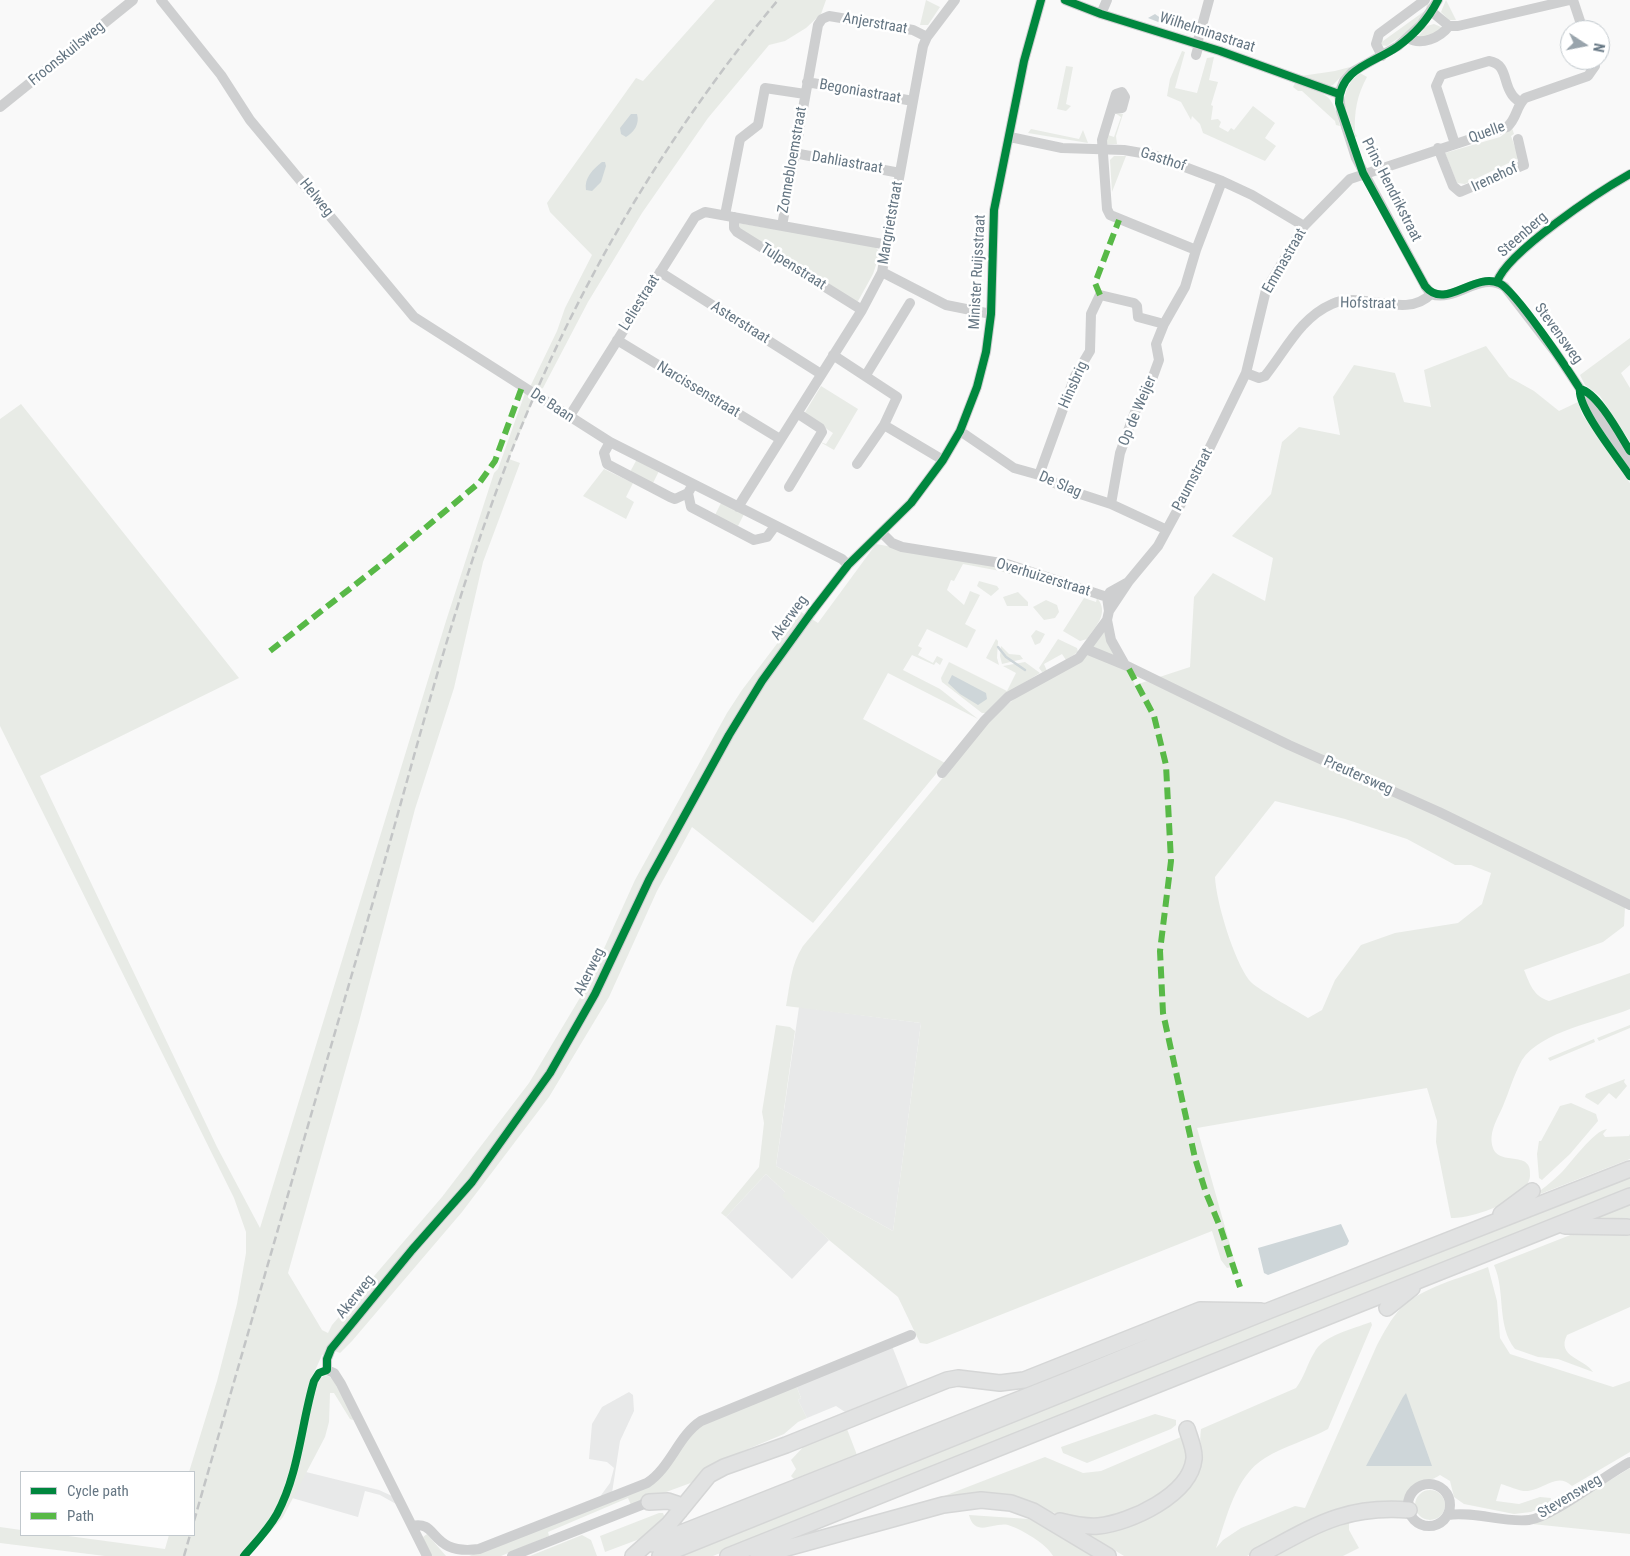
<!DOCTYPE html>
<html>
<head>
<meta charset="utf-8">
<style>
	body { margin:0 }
	#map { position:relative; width:1630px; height:1556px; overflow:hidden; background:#f9f9f9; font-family:"Roboto Condensed",sans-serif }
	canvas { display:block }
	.legend { position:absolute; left:20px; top:1471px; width:175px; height:65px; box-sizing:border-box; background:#fff; border:1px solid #c1c8cd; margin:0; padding:6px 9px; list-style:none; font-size:15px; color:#657683 }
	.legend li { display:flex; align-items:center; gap:10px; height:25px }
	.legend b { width:25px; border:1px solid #c1c8cd }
	.north { position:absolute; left:1560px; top:20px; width:50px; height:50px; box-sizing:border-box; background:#fff; border:1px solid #c1c8cd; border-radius:50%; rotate:101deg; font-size:14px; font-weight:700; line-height:20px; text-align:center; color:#657683 }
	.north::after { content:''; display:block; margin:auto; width:18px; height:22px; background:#99a4ac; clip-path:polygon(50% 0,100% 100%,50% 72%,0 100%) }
</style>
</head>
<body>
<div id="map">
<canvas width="1630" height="1556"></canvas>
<ul class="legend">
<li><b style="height:6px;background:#00873e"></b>Cycle path</li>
<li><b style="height:6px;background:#58b947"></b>Path</li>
</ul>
<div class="north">N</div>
</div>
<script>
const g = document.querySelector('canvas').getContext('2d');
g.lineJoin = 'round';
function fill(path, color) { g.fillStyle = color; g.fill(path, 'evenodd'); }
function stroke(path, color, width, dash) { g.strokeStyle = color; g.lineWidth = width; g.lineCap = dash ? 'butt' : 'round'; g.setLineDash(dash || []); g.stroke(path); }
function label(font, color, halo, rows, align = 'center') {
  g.font = font + ' "Roboto Condensed",sans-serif'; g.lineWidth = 5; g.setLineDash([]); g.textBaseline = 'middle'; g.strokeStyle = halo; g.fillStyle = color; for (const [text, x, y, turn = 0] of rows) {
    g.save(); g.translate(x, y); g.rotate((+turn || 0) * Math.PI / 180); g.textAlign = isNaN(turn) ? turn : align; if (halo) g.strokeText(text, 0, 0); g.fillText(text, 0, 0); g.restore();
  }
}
fill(new Path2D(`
	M799,1007L921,1023L893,1231L776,1166Z
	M766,1174L786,1193L783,1196L829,1240L792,1279L726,1217Z
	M892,1346L908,1387L845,1412L836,1406L807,1418L798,1400L801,1398L796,1385Z
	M629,1392L633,1395L634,1411L620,1441L612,1493L599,1498L610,1483L614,1468L607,1462L589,1459L592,1424L602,1407Z
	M306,1472L379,1490L392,1496L396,1504L380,1495L365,1491L358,1517L292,1498Z`), '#e8e9e9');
fill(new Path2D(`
	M715,0H826L821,14L806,28L785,41L769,45L708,118L642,213L588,302L543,388L537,391L530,387L557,331L565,308L592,255L550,212L547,203L636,78L643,81Z
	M926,0L940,7L928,25H920Z
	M1446,0L1456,20H1449L1441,12Z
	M1427,2L1429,5C1420,23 1404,35 1387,46L1381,45L1382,36L1383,41L1426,10Z
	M1434,24L1441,27V32L1416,39L1427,26Z
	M1182,51L1185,52L1175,88L1197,93L1207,58L1214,57L1209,80L1218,82L1211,105L1213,106L1211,120L1218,119L1221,122L1219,127L1228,132L1231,128L1234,130L1253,106L1275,123L1265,138L1276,146L1265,161L1203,133L1200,124L1192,116L1191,120L1181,102L1167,96L1170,79Z
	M1066,66L1073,67L1066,104L1071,106L1066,111L1057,109Z
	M1350,67L1333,85L1329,86L1301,76L1335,71Z
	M1360,73L1367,77C1357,95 1354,112 1355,133L1357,136L1355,138C1343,117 1337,89 1360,73Z
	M1295,83C1326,95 1332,91 1340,126L1336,125L1335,121L1302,91H1298L1293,87Z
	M1115,113L1123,114L1116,136L1117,144H1106L1108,135L1114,137L1121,117Z
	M1512,128L1514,134L1511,136L1519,158L1465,184L1457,183L1445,153L1500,137Z
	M1031,129L1079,139L1083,130L1088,143L1028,133Z
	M1114,156H1126L1112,192L1110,160Z
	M738,223L875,246L880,253L873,274L857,303L737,228Z
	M1630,338V365L1621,373L1630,388V442L1600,396L1585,385L1580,375Z
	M1486,346L1509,377L1534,391L1559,411L1578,402L1582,414L1630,483V909L1625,907L1624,926L1603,942L1524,970C1530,984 1533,996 1549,1001L1630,973V1009C1598,1022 1541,1031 1522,1060C1514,1074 1509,1092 1503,1106C1497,1120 1488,1133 1493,1148C1500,1167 1533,1149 1530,1176C1528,1200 1471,1219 1451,1218L1436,1142L1437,1121L1427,1088L1197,1128L1236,1266L1227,1268L1221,1260L1212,1231L927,1344L920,1343L898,1297L829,1240L782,1196L785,1192L766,1174L726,1217L721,1213L759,1167L764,1123L762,1112L776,1025L790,1027L795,1031L776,1166L893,1231L921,1023L786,1006C790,985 791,964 803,946L995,715L1025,690L1088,652L1130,672L1135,685L1190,667L1194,597L1213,573L1265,601L1273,558L1232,536L1271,494L1282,442L1299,427L1340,435L1333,397L1354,365L1395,373L1404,402L1431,407L1424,370ZM1275,801L1345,819L1407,839L1455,865H1471L1491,873L1482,904L1458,923L1395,933L1361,945L1335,980L1322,1010L1308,1018C1296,1010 1256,989 1249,980C1234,960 1216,902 1215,877Z
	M821,386L858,409L834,450L820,442L826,444L833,433L804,414Z
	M525,393L534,398L509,459L520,463L483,562L454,688L415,809L359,1022L288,1273L322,1330L328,1333L332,1325L442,1197L529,1083L587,986L635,880L727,713L742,690L801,612L818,623L876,544L1009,568L1047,581L1046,585L1000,571L963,564L954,581L951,580L947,590L964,605L970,591L980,595L965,624L976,630L967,648L927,629L918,646L922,648L918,655L933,663L937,656L943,659L940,665L936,662L934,665L912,655L903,670L940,689L978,719L888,673L863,719L945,763L813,923L692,827L657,891L609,997L549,1097L462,1212L352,1341L340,1353L332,1350L322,1355L309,1384L295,1453L280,1500L272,1518L242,1556H105L0,1543V1527L21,1530V1535H61L165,1549L169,1535H194V1472H189L217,1381L237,1304L246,1253V1232L234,1198L0,726V419L21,404L239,678L40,776L217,1147L260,1228L446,621L494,473L498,469Z
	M637,459L659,471L653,483L630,472Z
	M604,469L633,483L626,497L634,502L626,519L583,496Z
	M721,503L744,514L738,526L715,515Z
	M979,581L997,586L999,589L991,596L977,586Z
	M1018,592L1028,602V606H1007L1003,597Z
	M1084,598L1096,602L1097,598C1110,613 1095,627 1087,639L1080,641L1063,631Z
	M1046,600L1057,605L1059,612L1055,618L1044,620L1033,607Z
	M1106,629L1116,658L1092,646Z
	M1036,630L1045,634L1040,643L1035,645L1031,636Z
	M996,639L998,641L997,658L999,665L986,658Z
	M1058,639L1077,648L1078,652L1066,660L1062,654L1044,664L1047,671L1042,672L1039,668Z
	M1001,646L1009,654L1020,655L1023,659L1002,664L1000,656Z
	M949,662L1007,691L1016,673L1003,666L1025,662L1040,673L1009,692L987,713H982L942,682L941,678Z
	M1630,1025V1028L1599,1041L1597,1038Z
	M1594,1039L1595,1042L1550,1061L1548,1058Z
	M1625,1079L1624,1082L1627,1086L1616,1099L1609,1093L1598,1105L1585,1097L1586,1094Z
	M1571,1103L1596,1114L1598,1121L1570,1154L1542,1180L1539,1178L1537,1154L1539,1141H1541L1560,1106Z
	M1607,1129L1603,1134L1605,1137L1629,1136L1630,1134V1159L1530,1198C1541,1190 1552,1182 1561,1173C1572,1162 1593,1131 1607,1129Z
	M1630,1174V1189L713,1556H675Z
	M1630,1203V1221L1594,1218Z
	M1578,1232H1630V1307L1567,1335C1556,1357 1584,1358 1593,1372L1558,1359L1538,1357L1515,1349C1496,1325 1506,1292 1494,1265Z
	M1488,1267L1497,1301L1500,1338L1510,1354L1613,1387L1630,1381V1452L1572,1486C1557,1472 1545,1489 1528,1491C1520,1492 1509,1486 1501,1484L1496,1501L1519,1504L1540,1497L1551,1498L1550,1504L1531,1512L1514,1514L1464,1504L1454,1497L1450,1481L1440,1475C1425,1485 1407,1484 1404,1506L1341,1509L1325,1514L1247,1556H1124L1080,1529C1113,1520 1191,1510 1199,1471C1202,1457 1199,1443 1201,1429L1296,1388C1305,1376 1307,1364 1314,1353C1323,1335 1353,1329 1371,1322L1372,1325L1328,1429C1308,1440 1284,1446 1265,1458C1235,1476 1227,1518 1216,1548L1223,1540L1241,1528L1295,1506L1305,1508L1377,1345C1384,1332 1391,1319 1400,1309C1419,1288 1462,1278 1488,1267Z
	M325,1375L332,1378L354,1417L353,1420L350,1419L334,1393H330L329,1422L325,1437L283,1517L265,1538C293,1491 307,1435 316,1381Z
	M796,1385L801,1398L798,1400L807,1418L798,1422L784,1434L719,1461L696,1481L631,1505L628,1498L548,1532L549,1536L501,1556H469L635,1491L697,1427Z
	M1155,1414L1176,1420V1425L1171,1429L1087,1463L1063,1453L1061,1447Z
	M847,1429L857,1455L794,1479L791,1476L796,1469L791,1460L807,1443Z
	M1181,1437L1187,1445V1471L1157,1498L1108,1521H1090L1061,1515L1004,1496L926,1503L1045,1457L1083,1473L1101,1471Z
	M1630,1468V1534L1532,1524L1548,1518Z
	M1415 1505a15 15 0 1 1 30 0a15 15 0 1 1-30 0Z
	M659,1513H663L665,1518L645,1537L605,1552L600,1536Z
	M969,1515L1029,1519L1054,1529L1097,1556H1053C1047,1544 1021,1529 1008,1525C993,1522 975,1538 969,1515Z
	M1349,1519V1530L1359,1548L1343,1556H1268L1294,1541Z
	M427,1534L446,1556H430L423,1537Z
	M582,1535L591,1540L597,1556H530Z`), '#e8ebe6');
fill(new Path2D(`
	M1155,14L1162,19L1172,17L1173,22L1166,25L1148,18Z
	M631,114H637C640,124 634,132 626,137L621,134L620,128Z
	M602,162H605L606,166L601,182L592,191L586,190C584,178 593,169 602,162Z
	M952,675L986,693L987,699L978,705L960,694L948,683Z
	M1341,1224L1349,1241L1347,1245L1268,1275L1264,1273L1258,1248Z
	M1406,1393L1432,1466H1366L1403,1397Z`), '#ced6d9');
stroke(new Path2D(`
	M998,647L1006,657L1025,670`), '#ced6d9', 2.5);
const highway = new Path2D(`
	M1501,1214L1532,1191
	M1565,1226L1627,1227
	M1387,1308L1412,1288
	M649,1502L668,1501L677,1504L680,1511
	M1060,1521C1072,1524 1085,1527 1098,1526C1130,1523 1190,1495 1194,1459C1195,1450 1190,1439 1187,1429
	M653,1544L1068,1380L1194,1328L1227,1312
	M633,1556L669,1524L709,1475L724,1467L786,1445L947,1380L958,1378L1000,1383L1024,1380L1200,1310L1261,1311
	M660,1556L1268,1311L1630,1169
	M728,1556L1630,1196
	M758,1556L943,1505L981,1500L1011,1503L1033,1511L1108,1556
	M1258,1556C1313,1527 1343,1505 1409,1510`);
stroke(highway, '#d5d6d6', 18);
stroke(new Path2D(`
	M161,0L221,75L250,120L414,317L610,442L842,559L848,565
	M1065,0L1101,14L1220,51L1339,94
	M1573,0L1583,30
	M1432,12L1449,26H1458L1570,0
	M1101,14L1107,0
	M1408,38C1421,46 1440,38 1449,26
	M1197,44L1209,0
	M1196,55L1199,44
	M1382,56L1376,44L1379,34L1425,0
	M807,82L913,101
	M0,107L133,0
	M1113,109L1122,108L1125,97L1122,92L1116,94L1102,140L1107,209L1110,215L1196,250
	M1010,137L1062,148L1124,150L1153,155L1222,181L1252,195L1304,226
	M1455,144L1436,86L1441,75L1489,61C1507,64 1503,81 1511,93C1513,97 1517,100 1520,102
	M1438,148L1453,186L1460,192L1524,165L1518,139
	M794,153L900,173
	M725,215L740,139L758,125L765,88L805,94
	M734,217V228L737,232L862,310
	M782,226L818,25L822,19L829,16L913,30L927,37
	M660,272L821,374
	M882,272L946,305L991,314
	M1497,282C1507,252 1600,191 1630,174
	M1431,294L1425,286L1356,158L1341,111L1339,94L1344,81L1352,72L1398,46L1421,25L1438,0
	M1431,294C1456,303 1480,270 1505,287L1556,353L1630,463
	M617,340L780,439
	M833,355L897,397L884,425L857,464
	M1246,373L1259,378L1265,376C1286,350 1300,318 1332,304C1362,290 1406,320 1431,294
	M866,375L910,303
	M569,417L695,217L705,212L888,245
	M884,425L943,460
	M960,431L1014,468L1039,475L1071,491L1111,504L1165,529
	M610,442L604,453L607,464L670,497L675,499L688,493
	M1039,475L1075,376L1090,351L1091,314L1100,295L1134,303L1137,306L1138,317L1164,324
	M693,484L688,493L691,507L754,540L767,537L775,526
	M789,487L822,432L820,428L797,413
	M1111,504L1120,453L1135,412L1151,382L1159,360L1156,344L1164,324L1185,287L1196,250L1222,181
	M738,507L862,310L882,272L923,46L927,37L955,0
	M883,534L892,543L902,547L1007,564L1107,597
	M1107,597L1110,592L1128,582
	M1109,611L1129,581L1158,546L1196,476L1246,373L1266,290L1304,226L1350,179L1507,127C1517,119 1516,106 1525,98L1588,76L1595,66L1593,60
	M1107,620L1111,640L1125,665
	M1086,649L1125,665L1289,745L1439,812L1630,905
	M942,773L985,720L1008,697L1079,658L1107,620L1109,611L1107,597
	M1408 1505a21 21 0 1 1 42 0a21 21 0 1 1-42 0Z
	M1448,1515C1476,1511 1503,1523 1529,1520C1553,1517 1605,1475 1630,1462
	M412,1526C439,1519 429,1556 479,1549L647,1483C671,1467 678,1436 701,1421L911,1335
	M427,1556L341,1384L334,1373L327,1370V1359L331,1349L412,1250L472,1182L550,1073L595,994L649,880L729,735L762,681L811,613L848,565L911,503L943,460L960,431L977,387L986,352L991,314L994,210L1024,61L1041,0
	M512,1556L649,1502`), '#cecfd0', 10);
stroke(highway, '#e1e2e2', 15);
stroke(new Path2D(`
	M194,1521C254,1312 314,1104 375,895C416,752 452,607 505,468C569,299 662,139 778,0
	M184,1556L190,1535`), '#c3c5c6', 2.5, [8, 4]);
stroke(new Path2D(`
	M1100,295L1095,283L1119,220
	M270,651L388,559L480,482L495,461L522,387
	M1129,669L1154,716L1166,765L1171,861L1160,951L1163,1013L1195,1158L1206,1193L1221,1229L1240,1287`), '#58b947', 6, [12, 6]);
stroke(new Path2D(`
	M1065,0L1101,14L1220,51L1339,94
	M1438,0C1429,18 1414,35 1397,47C1374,63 1340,68 1339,103L1363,173L1425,286C1445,311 1474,272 1499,283C1516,291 1568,370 1580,389
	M1497,282C1507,252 1600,191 1630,174
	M1580,389C1577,408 1619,459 1630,476
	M1580,389C1598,393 1620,435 1630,451
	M244,1556C256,1542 268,1530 277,1514C299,1473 301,1425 314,1381L319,1373L327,1370V1359L331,1349L412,1250L472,1182L550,1073L595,994L649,880L729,735L762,681L811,613L848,565L911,503L943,460L960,431L977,387L986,352L991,314L994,210L1024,61L1041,0`), '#00873e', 8);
label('15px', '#657683', '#fff', [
	["Anjerstraat",875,24,10],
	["Wilhelminastraat",1207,33,18],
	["Froonskuilsweg",67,54,-39],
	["Begoniastraat",860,92,10],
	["Quelle",1487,133,-20],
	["Zonnebloemstraat",793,160,-80],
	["Gasthof",1163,160,18],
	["Dahliastraat",847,163,10],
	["Irenehof",1495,178,-25],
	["Prins Hendrikstraat",1391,190,63],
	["Helweg",316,198,51],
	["Margrietstraat",891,223,-80],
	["Steenberg",1523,235,-41],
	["Emmastraat",1285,261,-60],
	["Tulpenstraat",793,267,32],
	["Minister Ruijsstraat",978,272,-87],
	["Leliestraat",640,303,-58],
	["Hofstraat",1368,304,1],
	["Asterstraat",740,323,32],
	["Stevensweg",1558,334,54],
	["Hinsbrig",1074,385,-66],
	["Narcissenstraat",698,390,31],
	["De Baan",552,406,33],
	["Op de Weijer",1138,411,-67],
	["Paumstraat",1193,480,-62],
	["De Slag",1060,485,23],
	["Overhuizerstraat",1043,578,17],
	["Akerweg",790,618,-54],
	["Preutersweg",1358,776,24],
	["Akerweg",590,972,-64],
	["Akerweg",356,1297,-51],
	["Stevensweg",1570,1497,-31]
]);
</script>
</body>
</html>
